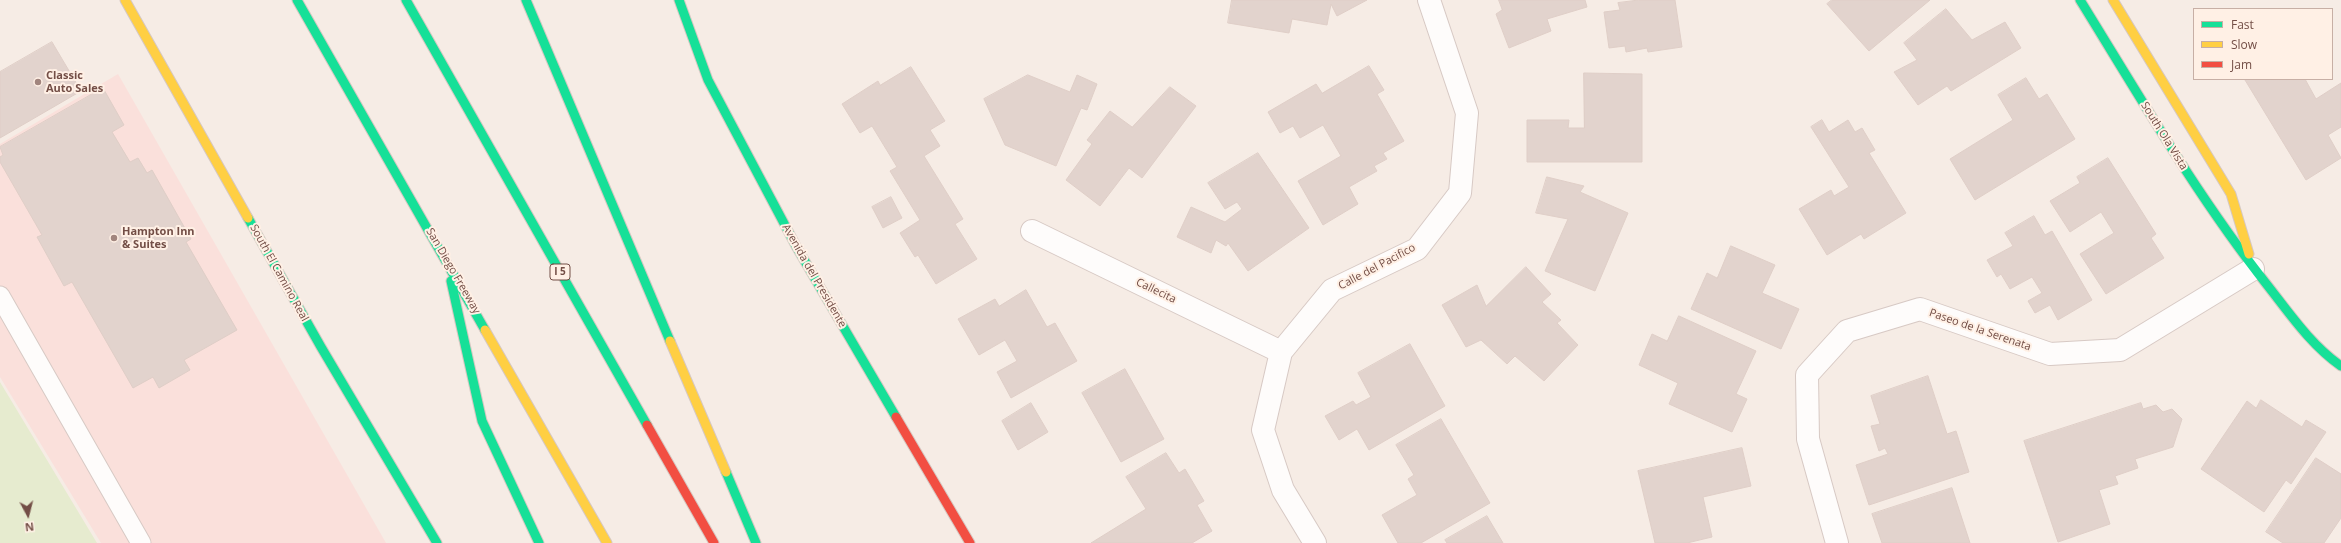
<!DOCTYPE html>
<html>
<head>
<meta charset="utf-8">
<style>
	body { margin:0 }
	#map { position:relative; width:2341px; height:543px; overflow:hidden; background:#f6ece5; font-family:"Open Sans",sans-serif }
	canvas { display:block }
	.legend { position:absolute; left:2193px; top:8px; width:140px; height:72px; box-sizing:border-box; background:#fff0e5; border:1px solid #c7afa5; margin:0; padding:5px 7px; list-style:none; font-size:12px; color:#734e46 }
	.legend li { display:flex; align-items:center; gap:8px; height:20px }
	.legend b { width:20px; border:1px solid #c7afa5 }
	.north { position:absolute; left:8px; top:495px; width:40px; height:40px; -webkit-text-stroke:3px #fff0e5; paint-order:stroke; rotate:173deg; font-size:11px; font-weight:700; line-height:16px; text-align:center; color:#734e46 }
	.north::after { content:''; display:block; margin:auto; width:14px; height:18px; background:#734e46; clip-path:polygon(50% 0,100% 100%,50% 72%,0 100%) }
</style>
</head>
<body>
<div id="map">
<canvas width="2341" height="543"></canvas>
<ul class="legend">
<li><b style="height:5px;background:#16e098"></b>Fast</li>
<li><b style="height:5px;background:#ffcf43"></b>Slow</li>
<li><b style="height:5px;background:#f24e42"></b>Jam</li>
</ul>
<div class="north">N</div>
</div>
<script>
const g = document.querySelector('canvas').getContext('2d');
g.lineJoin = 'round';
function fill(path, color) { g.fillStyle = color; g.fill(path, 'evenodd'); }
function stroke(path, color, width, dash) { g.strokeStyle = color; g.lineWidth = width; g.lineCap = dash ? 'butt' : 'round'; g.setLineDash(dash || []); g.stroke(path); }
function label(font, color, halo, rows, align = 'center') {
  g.font = font + ' "Open Sans",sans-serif'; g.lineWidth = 4; g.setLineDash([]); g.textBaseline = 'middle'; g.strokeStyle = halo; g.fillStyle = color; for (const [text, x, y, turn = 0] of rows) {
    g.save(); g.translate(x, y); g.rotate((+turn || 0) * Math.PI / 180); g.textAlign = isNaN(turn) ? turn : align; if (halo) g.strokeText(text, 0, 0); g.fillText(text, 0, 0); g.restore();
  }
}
fill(new Path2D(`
	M118,74L386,543H101L0,377V144Z`), '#fae0db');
fill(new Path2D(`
	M0,382L97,543H0Z`), '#e6ebcf');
const building = new Path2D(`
	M1232,0H1367L1337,16L1331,4L1327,25L1292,19L1289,33L1228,23Z
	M1499,0H1585L1587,7L1547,19L1551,31L1509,48L1496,14L1502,10Z
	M1639,0H1675L1682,47L1648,52L1647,48L1626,52L1625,46L1609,48L1604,12L1620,10L1618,3Z
	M1832,0H1930L1869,51L1827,4Z
	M1946,9L1972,40L2005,22L2021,48L1951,91L1947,86L1918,105L1894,72L1917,60L1904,43Z
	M52,42L81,91L0,138V72Z
	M1369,66L1384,90L1377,94L1404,141L1383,153L1387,159L1374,166L1377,171L1349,187L1358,204L1323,225L1298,181L1341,156L1323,125L1300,138L1293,126L1280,133L1268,112L1316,84L1322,93Z
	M911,67L945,121L930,130L940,146L924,156L963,219L955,224L977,259L936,284L918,255L915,257L900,233L920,220L890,171L897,167L872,126L860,133L842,104L878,81L880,85Z
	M1584,73L1642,74V162H1527V120H1569L1568,128H1584Z
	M1028,75L1070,92L1077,75L1097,84L1087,110L1081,108L1056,166L1005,145L984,99Z
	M2026,78L2039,99L2047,94L2075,139L1975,200L1950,159L2013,120L1998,95Z
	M2247,79H2305L2316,99L2341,83V127L2328,135L2341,158L2306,180L2245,80Z
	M1170,87L1196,106L1142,178L1129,168L1100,206L1066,180L1092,144L1087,140L1110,111L1132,127Z
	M103,88L124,125L112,132L130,162L138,158L147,173L152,170L191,239L186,242L237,330L184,360L190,370L159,388L153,377L133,388L72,282L64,286L37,237L42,235L0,162V157L3,155L0,147Z
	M1822,120L1829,132L1848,120L1855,132L1862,128L1875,150L1869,153L1906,213L1864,239L1861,234L1827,255L1799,209L1831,190L1834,196L1849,187L1811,127Z
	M1258,153L1309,228L1248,271L1228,243L1226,246L1216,240L1211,253L1177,237L1191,207L1225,222L1242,209L1237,202L1225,209L1208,183Z
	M2108,158L2156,234L2151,238L2164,258L2106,294L2080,254L2114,233L2101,212L2070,232L2050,201L2080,183L2077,177Z
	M1547,177L1584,186L1580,192L1628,213L1595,291L1545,271L1568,219L1536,213Z
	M891,197L902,218L883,228L872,207Z
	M2034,216L2045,235L2052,231L2092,300L2058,320L2050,305L2035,313L2028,301L2042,293L2032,277L2010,289L2001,274L1997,277L1987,260L2013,246L2005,233Z
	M1731,246L1775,265L1762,293L1799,309L1781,349L1691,309L1707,273L1717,278Z
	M1526,267L1551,294L1542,302L1561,320L1557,323L1578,345L1544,381L1515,356L1507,364L1481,340L1466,347L1442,305L1477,285L1486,306Z
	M1026,290L1047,327L1055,323L1077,361L1011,398L997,372L1017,361L1005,340L979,355L958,319L995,299L999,306Z
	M1679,316L1756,351L1736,394L1747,399L1732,432L1669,404L1678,383L1639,365L1652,334L1667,341Z
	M1410,344L1445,406L1369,450L1357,429L1339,440L1325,416L1353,401L1356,405L1371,397L1358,373Z
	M1125,369L1164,439L1121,462L1082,393Z
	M1928,376L1947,434L1956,431L1969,472L1869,505L1856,465L1888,454L1885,448L1879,451L1871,426L1880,424L1871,396Z
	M2261,400L2302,427L2306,420L2326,432L2291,484L2286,480L2264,512L2201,469L2247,401L2256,408Z
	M1031,403L1048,432L1018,450L1002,421Z
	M2141,403L2143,409L2156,405L2163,412L2172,409L2182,419L2173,447L2135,459L2138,468L2115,476L2118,484L2099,490L2110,524L2058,542L2024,441Z
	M1441,419L1490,503L1421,543H1398L1382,515L1417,495L1408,479L1414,475L1396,445Z
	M1742,448L1751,486L1703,497L1712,537L1687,543H1655L1638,471Z
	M1166,453L1179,473L1185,469L1204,501L1197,505L1212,531L1192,543H1091L1146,509L1126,477Z
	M2316,458L2341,474V518L2324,543H2283L2266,532Z
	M1952,488L1970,543H1882L1872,514Z
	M1487,516L1503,543H1447L1445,540Z`);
fill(building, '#e2d3cd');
stroke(building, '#dfcec7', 1);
const lane = new Path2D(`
	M0,296L141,543`);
const street = new Path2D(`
	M1032,231L1281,352
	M1315,543L1283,490L1263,430L1281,352L1332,290L1417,249L1460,193L1467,113L1429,0
	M1837,543L1808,439L1807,375L1847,331L1920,309L2050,354L2120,350L2253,269`);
const fast = new Path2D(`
	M297,0L485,330
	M406,0L647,425
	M526,0L670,341
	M679,0L708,80L796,246L896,417
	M2080,0C2140,97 2197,196 2268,286C2290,314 2311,345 2341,366
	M248,218L321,347L437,543
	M451,281L482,421L539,543
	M726,472L756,543`);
const slow = new Path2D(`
	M125,0L248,218
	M2113,0L2231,194L2249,254
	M485,330L607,543
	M670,341L726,472`);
const jam = new Path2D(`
	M896,417L970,543
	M647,425L714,543`);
stroke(lane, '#d7c9c4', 21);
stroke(street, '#d7c9c4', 24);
stroke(fast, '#d6c8c2', 11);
stroke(slow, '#d6c8c2', 11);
stroke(jam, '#d6c8c2', 11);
stroke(lane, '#fefcfb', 19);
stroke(street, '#fefcfb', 22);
stroke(fast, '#16e098', 9);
stroke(slow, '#ffcf43', 9);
stroke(jam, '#f24e42', 9);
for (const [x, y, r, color] of [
	[38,82,4,"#a1857e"],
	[114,238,4,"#a1857e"]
]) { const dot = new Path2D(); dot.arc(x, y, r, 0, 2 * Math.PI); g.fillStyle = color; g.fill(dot); stroke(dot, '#fff0e5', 1.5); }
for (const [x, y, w] of [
	[560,272,20]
]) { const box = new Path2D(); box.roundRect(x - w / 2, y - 8, w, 16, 3); g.fillStyle = '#fff0e5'; g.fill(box); stroke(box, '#734e46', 1); }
label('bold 10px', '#734e46', null, [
	["I 5",560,272]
]);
label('bold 11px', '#734e46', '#fff0e5', [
	["Classic",46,76],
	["Auto Sales",46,89],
	["Hampton Inn",122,232],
	["& Suites",122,245]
], 'left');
label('11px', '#734e46', '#fff0e5', [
	["South Ola Vista",2164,136,58],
	["Calle del Pacifico",1377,267,-28],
	["San Diego Freeway",453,271,60],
	["South El Camino Real",279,273,61],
	["Avenida del Presidente",814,276,60],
	["Callecita",1156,291,26],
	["Paseo de la Serenata",1980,330,19]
]);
</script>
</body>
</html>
